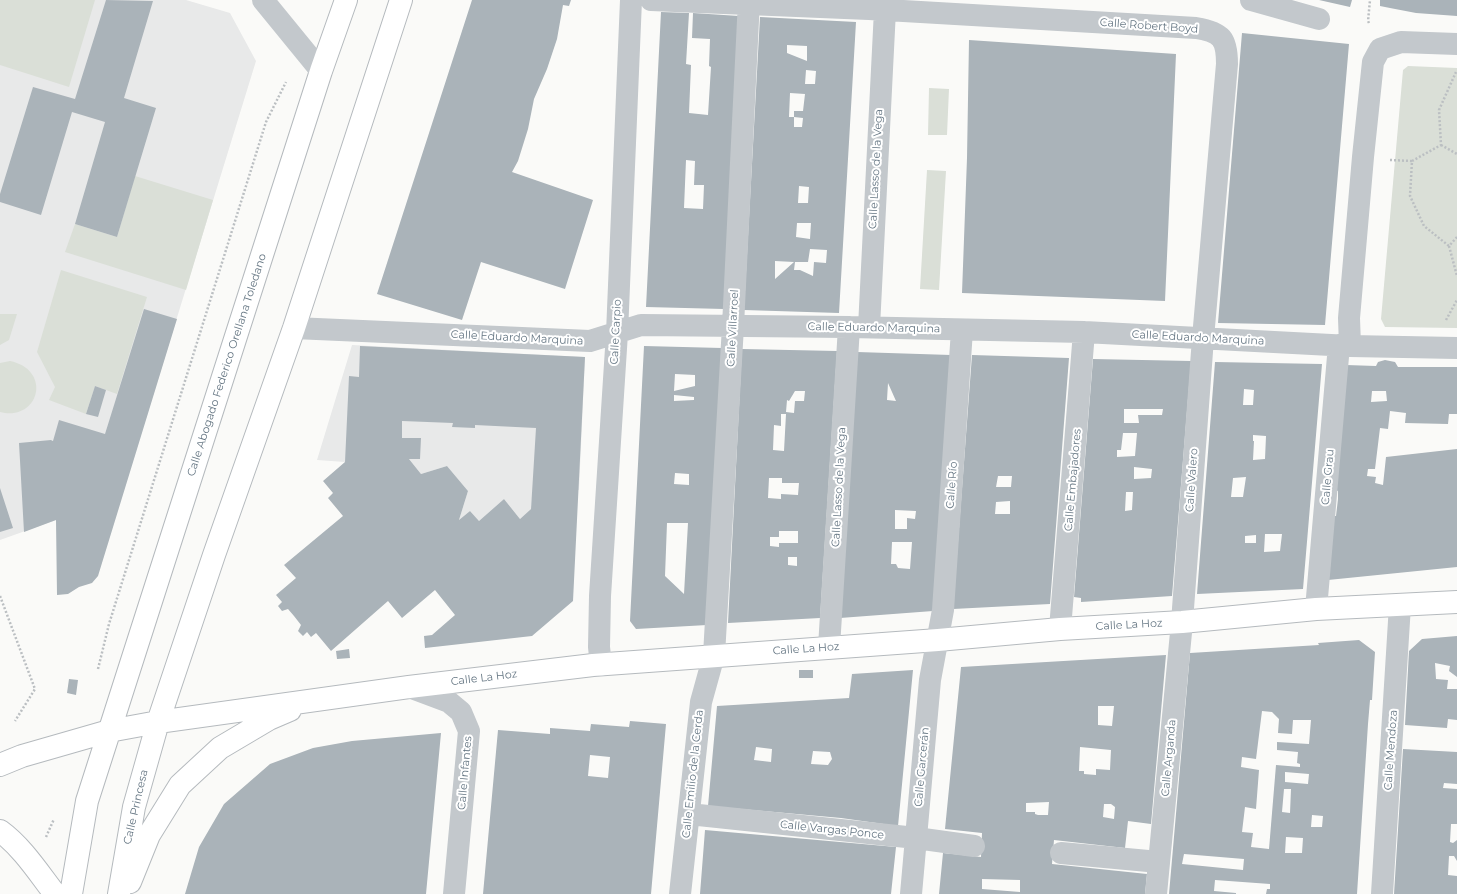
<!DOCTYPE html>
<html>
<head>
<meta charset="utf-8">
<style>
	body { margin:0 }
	canvas { display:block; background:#fafaf8 }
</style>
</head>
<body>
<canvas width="1457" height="894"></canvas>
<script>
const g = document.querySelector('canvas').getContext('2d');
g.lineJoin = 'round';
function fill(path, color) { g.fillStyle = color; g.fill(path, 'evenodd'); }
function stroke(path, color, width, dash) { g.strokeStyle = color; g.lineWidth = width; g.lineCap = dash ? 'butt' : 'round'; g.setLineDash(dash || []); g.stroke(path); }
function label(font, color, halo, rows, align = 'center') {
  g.font = font + ' Montserrat,sans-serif'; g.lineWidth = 4; g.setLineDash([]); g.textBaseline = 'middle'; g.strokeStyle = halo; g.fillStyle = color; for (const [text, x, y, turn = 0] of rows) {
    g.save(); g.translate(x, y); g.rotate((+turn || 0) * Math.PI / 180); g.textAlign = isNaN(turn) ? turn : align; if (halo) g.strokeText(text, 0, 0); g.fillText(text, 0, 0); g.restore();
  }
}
fill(new Path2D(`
	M0,0H186L230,13L256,61L131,467L51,440L56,520L0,540Z
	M352,345L585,357L579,490L533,488L531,509L520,519L504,499L479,521L470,511L459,520L468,491L447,466L421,474L409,459L345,462L317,460Z`), '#e8e9e9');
fill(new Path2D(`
	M0,0H95L69,87L0,65Z
	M1408,66L1457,68V328L1385,327L1381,319L1403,70Z
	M929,88L949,89L947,135H928Z
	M927,170L946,171L939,290L920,289Z
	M135,176L213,200L186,290L65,252L75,224L117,237Z
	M61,270L147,297L117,394L95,386L86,414L49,400L55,387L37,352Z
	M0,314H17L9,340L0,345Z
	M10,361C53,370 39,422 0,412V363Z`), '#dadfd7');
fill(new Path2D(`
	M106,0L153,1L124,98L156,108L117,237L75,224L105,122L72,112L41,215L0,202V194L33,87L75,99Z
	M472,0H571L569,6L563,5L557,39L547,69L534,99L528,129L518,161L512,172L593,200L565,289L481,262L462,320L377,294Z
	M1319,0H1352L1350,7Z
	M1380,0H1457V16L1416,13L1390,8L1380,6Z
	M661,12L689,13L686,64L691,65L689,113L708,115L711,67L709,66L710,39L692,38L693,13L739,16L724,309L646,307ZM686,160L695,161L694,185H704L703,209L684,208Z
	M760,17L856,22L839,313L744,310ZM787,45L807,46V61L787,53ZM806,70L816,71L815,84H805ZM790,93L805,94L803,111H794V117L803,118L802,127H794V117H789ZM799,186L809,187L808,203H798ZM797,223H811L810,239L796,237ZM810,249L827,250L826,263L814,262L813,276L800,270H794L795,262H808ZM775,261L794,262L775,279Z
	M1242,33L1349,44L1325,325L1218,323Z
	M969,40L1176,54L1165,301L962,293L967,158Z
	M144,309L177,319L98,576L92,583L79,587L68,594L57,595L56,520L24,532L19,443L51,440L53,441L59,420L105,434Z
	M360,346L585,357L573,601L532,636L425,648L424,636L432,635L455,615L435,590L402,618L388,601L331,651L316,633L311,637L307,632L303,636L298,631L301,625L294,616L288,609L282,611L278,606L282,602L276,595L296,578L284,565L343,516L328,498L333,493L323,481L345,462L349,376L359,377ZM402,421L453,423L452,427L475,428V425L536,428L531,509L520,519L504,499L479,521L470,511L459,520L468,491L447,466L421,474L409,459H420L421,438H402Z
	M644,346L722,348L707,625L636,629L630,621ZM675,374L695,375V386L674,391ZM674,395L694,397V400L674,401ZM675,473L689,474V485L674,484ZM667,523H688L684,594L665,576Z
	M742,349L837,351L820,618L728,623ZM795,391H805L804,401H795L794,413L786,412L787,400L789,401ZM781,414H786L784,451L773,450L774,425L781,426ZM769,478H782V483H799L798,495L781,494V499L768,498ZM779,531H798V543H779V547L770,546V537H779ZM788,557H797V566L788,565Z
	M857,352L951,355L933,611L840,618ZM888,383L896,401L887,400ZM895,510L916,511L915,519L907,518V529H895ZM892,542H912L910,569L898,568L896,564H891Z
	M972,355L1069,358L1050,604L953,609ZM998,476H1012L1011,487H996ZM1010,501V514H995L996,502Z
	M1093,359L1191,361L1172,596L1081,602V598L1074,597ZM1124,409H1163L1162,415H1138L1139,423H1124ZM1123,433H1137L1135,456L1117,457V450H1121ZM1134,467L1152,469L1151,478L1134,479ZM1126,492H1133L1132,510L1125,511Z
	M1385,360L1395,362L1398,367H1457V414H1449L1448,424L1405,423L1406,413L1390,411L1388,429L1380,428L1375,469H1368L1367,476L1376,477L1375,483L1383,485L1386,457L1457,449V567L1328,580L1333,516H1336L1338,499V491L1335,490L1346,365L1376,366L1378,362ZM1372,391H1386L1387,401L1371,402Z
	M1215,362L1322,364L1303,589L1197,594ZM1244,389L1254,390L1253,405H1243ZM1253,435L1266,436L1265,459L1253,460L1254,441H1253ZM1246,477L1243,497H1231L1233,478ZM1265,534H1282L1280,551L1264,552ZM1256,535V543H1245V536Z
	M95,386L106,390L98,417L86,414Z
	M0,488L13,528L0,532Z
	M1457,636V677L1449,671L1450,666L1435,663L1436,679L1448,680L1447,689H1457V720L1448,719L1447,728L1405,725L1409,651L1422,639Z
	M1359,640L1375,652L1372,700H1370L1368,724L1357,894H1266L1267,889H1270V884L1215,880L1214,891L1236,893V894H1169L1190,653L1319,645L1318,643ZM1262,711L1272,712L1279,719L1278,733L1292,734L1293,720H1311L1309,744L1277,742V750L1298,752L1297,763L1300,764V767L1276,765L1269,849L1251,847L1253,833L1242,832L1245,807L1256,809L1259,770L1241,767L1242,757L1256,759ZM1285,772L1309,774L1308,784L1285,782ZM1284,789H1291L1290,813L1282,812ZM1312,815L1323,816L1322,827H1311ZM1286,837L1303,838L1302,853H1285ZM1184,854L1244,859L1243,870L1182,864Z
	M349,649L350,658L337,659L336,651Z
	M1166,655L1151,824L1128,821L1125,848L1054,840L1052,864L1147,874L1145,894H939L943,853L981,857L982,833L945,829L961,667ZM1098,706H1114L1112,726L1098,725ZM1080,747L1111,750L1110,770L1096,769V775L1084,774V771H1079ZM1049,802L1048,815H1038L1035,814V812H1026V803ZM1104,804H1111L1115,807L1114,819L1103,817ZM982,879L1020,880V892L982,889Z
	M799,670H813V678H799Z
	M913,670L898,826L841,818L708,806L717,706L849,698L852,674ZM756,747L772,749L771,762L754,760ZM813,751L830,752L832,759L828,765L811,764Z
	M69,679L78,680L76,695L67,693Z
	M630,721L666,724L651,894H483L498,730L550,734V728L590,731L591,724L629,727ZM590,755L610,757L608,778L588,776Z
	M441,733L426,894H185L199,847L224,804L270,764L313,748L352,741Z
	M1403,749L1457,752V784L1444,783L1443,788L1457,789V824H1451L1450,842L1453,843L1457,840V861L1454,856H1449L1448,875L1457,876V894H1394Z
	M705,830L896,847L891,894H700Z`), '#aab3b9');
const major = new Path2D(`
	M0,765L22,756L109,731L158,722L409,687L593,665L938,640L1060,629L1182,622L1316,609L1457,602
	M0,831C22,847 38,872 55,894
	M130,882L149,835L180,785L220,748L269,719L290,710
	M71,894L87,801L321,71L346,0
	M119,894L134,807L158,722L214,555L294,328L401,0`);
stroke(major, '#b5babe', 24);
stroke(new Path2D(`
	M1369,23L1368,21L1370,0
	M1441,145L1457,154
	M1390,160L1412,161L1410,196L1424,226L1449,246
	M1412,161L1441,145L1439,110L1456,72
	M1457,237L1449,246L1457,276
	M1446,320L1457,300
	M0,596L35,689L15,721
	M98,669L109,624L266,122L286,82
	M46,837L54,819`), '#bbbfc2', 2.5, [2, 2]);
stroke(new Path2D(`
	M263,0L321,71
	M651,0L869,9L1196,28C1222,32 1227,39 1227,64L1203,338L1182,622L1156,894
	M1251,0L1319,19
	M869,327L885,10
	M294,328L590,341L641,325L849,327L1084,332L1350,346L1457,348
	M1350,346L1349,318L1363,157L1373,62L1380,49L1401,42L1457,44
	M1316,609L1339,345
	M1060,629L1084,332
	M829,647L849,327
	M601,665L599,647L600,596L617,333L631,0
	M409,687L449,702L461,712L469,731L454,894
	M689,814L916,838L974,846
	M1061,853L1159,862
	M680,894L701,702L714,655L733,326L749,0
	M911,894L930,680L943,610L962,330
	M1382,894L1400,605`), '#c3c8cc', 22);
stroke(major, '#fff', 22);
label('11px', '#657683', '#fff', [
	["Calle Robert Boyd",1149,26,4],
	["Calle Lasso de la Vega",876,169,-87],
	["Calle Villarroel",733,328,-87],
	["Calle Eduardo Marquina",874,328,1],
	["Calle Carpio",616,332,-87],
	["Calle Eduardo Marquina",517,338,3],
	["Calle Eduardo Marquina",1198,338,3],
	["Calle Abogado Federico Orellana Toledano",227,365,-72],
	["Calle Grau",1328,477,-85],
	["Calle Embajadores",1073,480,-85],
	["Calle Valero",1192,480,-86],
	["Calle Río",952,485,-86],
	["Calle Lasso de la Vega",839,487,-87],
	["Calle La Hoz",1129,625,-3],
	["Calle La Hoz",806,649,-4],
	["Calle La Hoz",484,678,-7],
	["Calle Mendoza",1391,750,-86],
	["Calle Arganda",1169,758,-85],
	["Calle Garcerán",922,767,-85],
	["Calle Infantes",465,773,-85],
	["Calle Emilio de la Cerda",693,774,-84],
	["Calle Princesa",136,807,-77],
	["Calle Vargas Ponce",832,830,6]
]);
</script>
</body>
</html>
